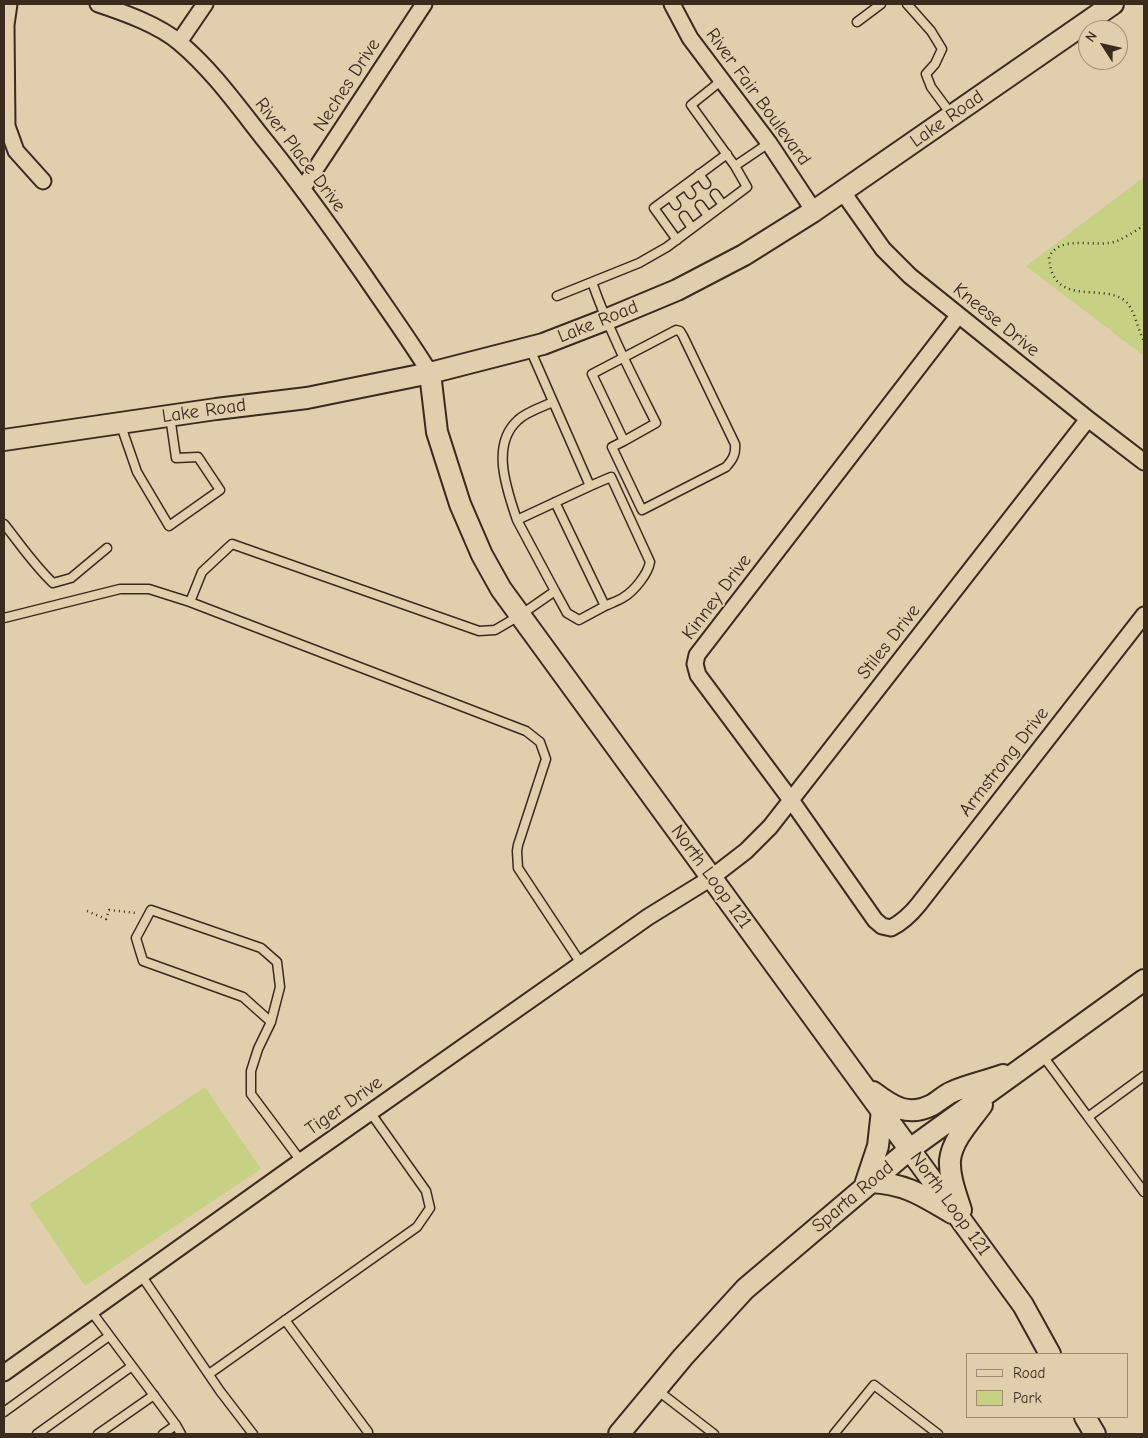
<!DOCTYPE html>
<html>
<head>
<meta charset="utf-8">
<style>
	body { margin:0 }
	#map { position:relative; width:1148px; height:1438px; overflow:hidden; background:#e1ceac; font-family:"Comic Neue",sans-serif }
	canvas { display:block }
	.frame { position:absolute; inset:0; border:5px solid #3b2a1e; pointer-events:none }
	.legend { position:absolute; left:966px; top:1353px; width:162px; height:65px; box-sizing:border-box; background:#e1ceac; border:1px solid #9f8c73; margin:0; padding:6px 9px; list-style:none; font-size:15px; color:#3b2a1e }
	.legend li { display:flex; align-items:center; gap:10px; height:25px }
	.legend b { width:25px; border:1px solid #9f8c73 }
	.north { position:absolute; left:1078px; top:20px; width:50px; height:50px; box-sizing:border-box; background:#e1ceac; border:1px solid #9f8c73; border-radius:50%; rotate:305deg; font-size:14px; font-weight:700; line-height:20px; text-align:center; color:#3b2a1e }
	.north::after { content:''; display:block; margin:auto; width:18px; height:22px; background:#3b2a1e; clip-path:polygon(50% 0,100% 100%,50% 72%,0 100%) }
</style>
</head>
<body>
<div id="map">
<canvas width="1148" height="1438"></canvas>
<div class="frame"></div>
<ul class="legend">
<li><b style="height:6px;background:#e1ceac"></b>Road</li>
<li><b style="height:14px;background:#c6d184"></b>Park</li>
</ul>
<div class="north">N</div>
</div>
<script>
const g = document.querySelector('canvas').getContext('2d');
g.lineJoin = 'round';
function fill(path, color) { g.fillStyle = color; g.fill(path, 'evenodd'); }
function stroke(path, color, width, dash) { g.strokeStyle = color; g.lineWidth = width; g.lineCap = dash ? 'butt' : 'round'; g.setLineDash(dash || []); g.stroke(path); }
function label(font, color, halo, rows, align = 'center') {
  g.font = font + ' "Comic Neue",sans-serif'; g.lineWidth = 4; g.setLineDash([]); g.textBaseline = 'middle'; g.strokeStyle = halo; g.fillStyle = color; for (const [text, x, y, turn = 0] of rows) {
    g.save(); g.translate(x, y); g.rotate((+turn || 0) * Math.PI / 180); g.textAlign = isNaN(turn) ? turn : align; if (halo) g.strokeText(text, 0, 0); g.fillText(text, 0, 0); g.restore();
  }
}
fill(new Path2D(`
	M1144,177V356L1026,266Z
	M205,1087L261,1169L85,1286L29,1204Z`), '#c6d184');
const lane = new Path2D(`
	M907,4L931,31L942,49L935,64L926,74L931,87L951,114
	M857,22L881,4
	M722,80L691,105L735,166L769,143
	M699,174L706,184
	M685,185L691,194
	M715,194L723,205
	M670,196L676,205
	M700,205L708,216
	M684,216L692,228
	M677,240L654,208L727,154
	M592,282C609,331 633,377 656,423L624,441L592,374L676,330L680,331L683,336L735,444C736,454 733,459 726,467L642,510L612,447L624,441
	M557,296L639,263L667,247L747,187L735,166
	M120,423L137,472L169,526L220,490L198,457L176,458L170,416
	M590,486L611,477L650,562C648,574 634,591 624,597C618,601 611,603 605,606
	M555,502L605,606L579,620L567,613L555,591
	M517,520C507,490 490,445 518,420C526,412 542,407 553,402
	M4,524C20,544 34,565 53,583L71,578L107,548
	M190,602L202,572L232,544L479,631L495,630L519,616L555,591L517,520L590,486L530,349
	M4,618L120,589H149L190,602L526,731L540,742L546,759L518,845L517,851L518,868L582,965
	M271,1022L243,997L143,961L136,938L151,910L261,948L277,962L280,987L271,1022L258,1049L251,1071V1094L301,1161
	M1043,1056L1088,1117L1144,1076
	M1088,1117L1144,1192
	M141,1275L220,1391L253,1434
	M91,1311L176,1425L181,1434
	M285,1320L368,1432V1434
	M209,1374L417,1227L430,1208L426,1191L370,1112
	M657,1390L714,1434
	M4,1412L109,1336
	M37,1434L132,1366
	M98,1434L154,1395
	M163,1434L176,1425
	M834,1434L874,1385L938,1434`);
const street = new Path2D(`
	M9,4L6,25L7,126L16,151L43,181
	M98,4C125,13 159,25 180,43C212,70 237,105 263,138C298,181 330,226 362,272C385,306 409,339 430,373
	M672,4L690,38L769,143L814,211
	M179,42L205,4
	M303,188L424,4
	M842,191L883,249L910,276L1088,419L1144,462
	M958,316L697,655L695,664L698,675L791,800L875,920L882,926L891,928C903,922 911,914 919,904L1144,615
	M4,1373L301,1161L648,917L711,878L746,851L770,827L1088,419`);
const secondary = new Path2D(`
	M430,373L437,432L460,504L482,555L501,589L1023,1305L1050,1354
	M4,440L216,409L307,398L430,373L543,344L605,320L677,290L744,255L814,211L1113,4
	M873,1092C893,1107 908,1117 932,1105C939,1101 945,1095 952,1092C967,1085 987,1081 1003,1075
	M871,1182C907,1184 923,1196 952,1213
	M864,1188L878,1146L882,1110
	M961,1210C956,1194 949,1177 950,1160C952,1140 971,1120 982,1105
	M1085,1417L1095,1434
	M619,1434L683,1357L745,1289L910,1149L1144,980`);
stroke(lane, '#3b2a1e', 11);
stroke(street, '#3b2a1e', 19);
stroke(secondary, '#3b2a1e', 24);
stroke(new Path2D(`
	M1144,225C1136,231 1126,237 1117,241C1097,249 1061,233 1049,257C1052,308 1101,283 1124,300C1135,308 1137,329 1144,341
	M87,911L106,919L109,910L137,913`), '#3b2a1e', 2.5, [1, 4]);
stroke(lane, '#e1ceac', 8);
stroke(street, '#e1ceac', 15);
stroke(secondary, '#e1ceac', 20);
label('19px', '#3b2a1e', '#e1ceac', [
	["Neches Drive",347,85,-57],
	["River Fair Boulevard",758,97,54],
	["Lake Road",947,119,-35],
	["River Place Drive",300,155,53],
	["Kneese Drive",996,320,39],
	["Lake Road",598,322,-22],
	["Lake Road",204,411,-8],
	["Kinney Drive",717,597,-53],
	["Stiles Drive",889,642,-52],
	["Armstrong Drive",1004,762,-52],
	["North Loop 121",711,877,54],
	["Tiger Drive",344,1106,-35],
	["Sparta Road",853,1197,-40],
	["North Loop 121",950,1204,54]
]);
</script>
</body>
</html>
